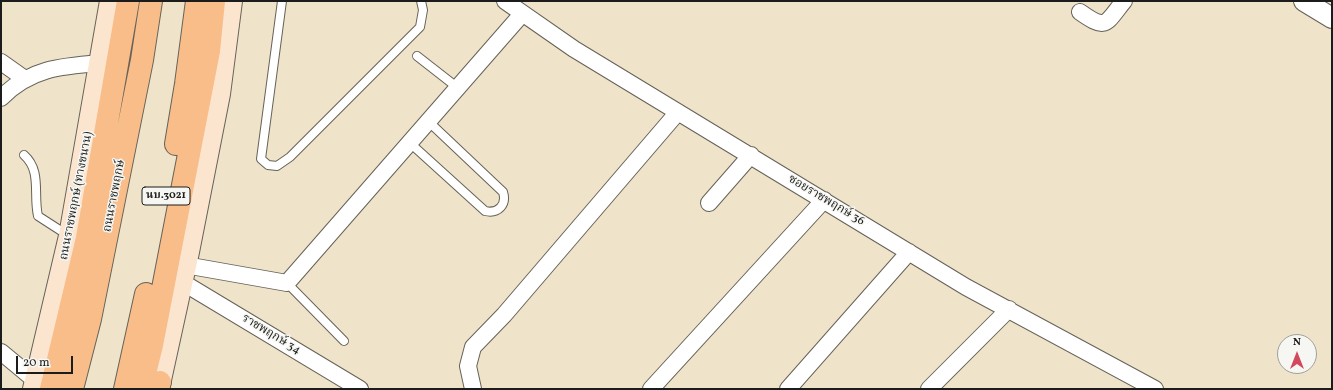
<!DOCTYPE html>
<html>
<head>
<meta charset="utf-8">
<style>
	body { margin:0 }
	#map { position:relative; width:1333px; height:390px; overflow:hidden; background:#efe4c9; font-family:Vollkorn,serif }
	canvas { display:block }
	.frame { position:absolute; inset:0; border:2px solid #1c1c1c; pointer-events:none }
	.north { position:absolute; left:1277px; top:334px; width:40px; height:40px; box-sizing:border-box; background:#f6f6f2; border:1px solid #9f9f9c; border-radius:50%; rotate:0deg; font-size:11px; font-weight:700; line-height:16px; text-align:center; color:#1c1c1c }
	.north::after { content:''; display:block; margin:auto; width:14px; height:18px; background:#d1495b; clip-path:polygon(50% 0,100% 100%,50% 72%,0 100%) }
	.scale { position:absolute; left:16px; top:356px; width:57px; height:18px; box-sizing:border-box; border:2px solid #1c1c1c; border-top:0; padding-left:5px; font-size:12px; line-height:14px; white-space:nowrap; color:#1c1c1c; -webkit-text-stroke:3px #f6f6f2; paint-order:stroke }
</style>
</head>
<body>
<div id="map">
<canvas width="1333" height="390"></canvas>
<div class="frame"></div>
<div class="north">N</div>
<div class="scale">20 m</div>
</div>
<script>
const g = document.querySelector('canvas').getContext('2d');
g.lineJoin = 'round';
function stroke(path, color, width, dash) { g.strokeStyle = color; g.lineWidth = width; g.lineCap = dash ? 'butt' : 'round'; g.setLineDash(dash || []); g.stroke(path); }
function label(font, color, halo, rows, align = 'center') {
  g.font = font + ' Vollkorn,"Noto Serif Thai",serif'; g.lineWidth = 3; g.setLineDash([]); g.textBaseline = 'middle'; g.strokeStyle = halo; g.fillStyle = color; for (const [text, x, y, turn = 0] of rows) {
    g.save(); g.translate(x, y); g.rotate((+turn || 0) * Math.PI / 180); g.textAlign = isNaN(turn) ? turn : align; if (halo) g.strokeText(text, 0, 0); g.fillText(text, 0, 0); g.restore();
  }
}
const service = new Path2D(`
	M282,1L261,159L268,165L277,166L290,157L420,27L423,10L421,1
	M417,56L458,88
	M410,143L485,211C498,214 507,205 503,192L429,122
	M24,155C42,171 33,194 38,216L69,236
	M287,283L344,341`);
const minor = new Path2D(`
	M505,1L574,49L966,287L1155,389
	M1080,12C1107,31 1105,24 1124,1
	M1,62L25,79
	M1,98C30,68 62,66 101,63
	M709,203L751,155
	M185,265L287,283L522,14
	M182,282L360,389
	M1,352L36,381
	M473,389L468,366L473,347L504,315L678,112
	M651,389L824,200
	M788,389L909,252
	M929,389L1009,309`);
const tertiary = new Path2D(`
	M1304,1L1332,18`);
const secondary = new Path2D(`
	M34,389L70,236L111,1
	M158,389L188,252L219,94L231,1`);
const primary = new Path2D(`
	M176,144L186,84L197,1
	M51,389L87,238L128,1
	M72,389L90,319L142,60L151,1
	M125,389L146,294
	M141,389L152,345L209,51L214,1
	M157,389L160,382`);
stroke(service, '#666259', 10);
stroke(minor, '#666259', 18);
stroke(tertiary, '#666259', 22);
stroke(secondary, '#666259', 24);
stroke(primary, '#666259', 24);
stroke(service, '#fff', 8);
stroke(minor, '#fff', 16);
stroke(tertiary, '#fff', 20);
stroke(secondary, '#fce5cf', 22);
stroke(primary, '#f8bd88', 22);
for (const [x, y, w] of [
	[166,196,48]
]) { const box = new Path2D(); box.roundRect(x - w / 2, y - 9, w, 18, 3); g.fillStyle = '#f6f6f2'; g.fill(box); stroke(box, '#1c1c1c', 1); }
label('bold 11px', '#1c1c1c', null, [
	["นบ.3021",166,196]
]);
label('12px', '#1c1c1c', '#f6f6f2', [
	["ถนนราชพฤกษ์ (ทางขนาน)",77,196,-79],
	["ถนนราชพฤกษ์",115,196,-79],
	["ซอยราชพฤกษ์ 36",826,201,31],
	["ราชพฤกษ์ 34",271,335,31]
]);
</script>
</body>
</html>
